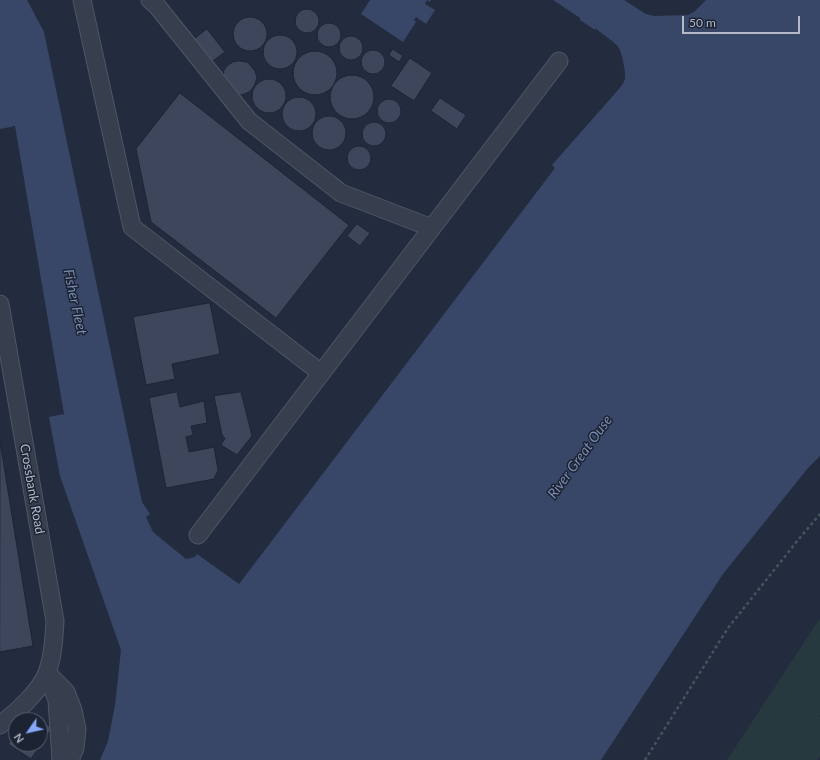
<!DOCTYPE html>
<html>
<head>
<meta charset="utf-8">
<style>
	body { margin:0 }
	#map { position:relative; width:820px; height:760px; overflow:hidden; background:#232b3e; font-family:Lato,sans-serif }
	canvas { display:block }
	.north { position:absolute; left:8px; top:712px; width:40px; height:40px; box-sizing:border-box; background:#1c2333; border:1px solid #585f6f; border-radius:50%; rotate:236deg; font-size:11px; font-weight:700; line-height:16px; text-align:center; color:#b3b9c9 }
	.north::after { content:''; display:block; margin:auto; width:14px; height:18px; background:#86a6fa; clip-path:polygon(50% 0,100% 100%,50% 72%,0 100%) }
	.scale { position:absolute; left:682px; top:16px; width:118px; height:18px; box-sizing:border-box; border:2px solid #b3b9c9; border-top:0; padding-left:5px; font-size:12px; line-height:14px; white-space:nowrap; color:#b3b9c9; -webkit-text-stroke:3px #1c2333; paint-order:stroke }
</style>
</head>
<body>
<div id="map">
<canvas width="820" height="760"></canvas>
<div class="north">N</div>
<div class="scale">50 m</div>
</div>
<script>
const g = document.querySelector('canvas').getContext('2d');
g.lineJoin = 'round';
function fill(path, color) { g.fillStyle = color; g.fill(path, 'evenodd'); }
function stroke(path, color, width, dash) { g.strokeStyle = color; g.lineWidth = width; g.lineCap = dash ? 'butt' : 'round'; g.setLineDash(dash || []); g.stroke(path); }
function label(font, color, halo, rows, align = 'center') {
  g.font = font + ' Lato,sans-serif'; g.lineWidth = 3; g.setLineDash([]); g.textBaseline = 'middle'; g.strokeStyle = halo; g.fillStyle = color; for (const [text, x, y, turn = 0] of rows) {
    g.save(); g.translate(x, y); g.rotate((+turn || 0) * Math.PI / 180); g.textAlign = isNaN(turn) ? turn : align; if (halo) g.strokeText(text, 0, 0); g.fillText(text, 0, 0); g.restore();
  }
}
fill(new Path2D(`
	M820,618V715L819,716L820,717V757L817,760H727Z`), '#25393f');
fill(new Path2D(`
	M0,0H27L44,32L142,502L150,514L146,517L153,532L186,559L195,557L197,554L239,584L555,168L552,165L618,90C621,86 624,83 625,79C626,72 622,54 619,48C615,42 601,33 595,28V30L580,20V18L553,0H624L646,14L654,16L688,15L695,11L706,0H820V456L808,468L723,574L601,760H100L108,741L115,705L121,650L60,476L49,417L64,414L15,126L0,129Z
	M370,0H431L430,2L427,0L425,4L435,10L426,24L416,17L414,20L416,22L403,42L361,14Z`), '#384768');
const building = new Path2D(`
	M295 21a12 12 0 1 1 24 0a12 12 0 1 1-24 0Z
	M233 34a17 17 0 1 1 34 0a17 17 0 1 1-34 0Z
	M317 35a12 12 0 1 1 24 0a12 12 0 1 1-24 0Z
	M207,29L225,52L210,63L192,41Z
	M263 52a17 17 0 1 1 34 0a17 17 0 1 1-34 0Z
	M339 48a12 12 0 1 1 24 0a12 12 0 1 1-24 0Z
	M393,49L403,56L399,62L389,55Z
	M361 62a12 12 0 1 1 24 0a12 12 0 1 1-24 0Z
	M293 73a22 22 0 1 1 44 0a22 22 0 1 1-44 0Z
	M410,58L432,73L414,101L391,86Z
	M240,61L247,62L250,65L255,71L257,78L254,86L252,89L249,92L242,95H238L223,76L224,70L228,65L233,62Z
	M330 97a22 22 0 1 1 44 0a22 22 0 1 1-44 0Z
	M252 96a17 17 0 1 1 34 0a17 17 0 1 1-34 0Z
	M180,93L349,225L276,318L151,222L136,149Z
	M282 114a17 17 0 1 1 34 0a17 17 0 1 1-34 0Z
	M440,98L466,115L457,129L431,111Z
	M377 111a12 12 0 1 1 24 0a12 12 0 1 1-24 0Z
	M312 133a17 17 0 1 1 34 0a17 17 0 1 1-34 0Z
	M362 134a12 12 0 1 1 24 0a12 12 0 1 1-24 0Z
	M347 158a12 12 0 1 1 24 0a12 12 0 1 1-24 0Z
	M357,224L370,233L360,246L347,236Z
	M210,303L220,354L172,364L175,379L146,385L133,317Z
	M177,392L180,407L204,401L207,423L191,426L193,435L186,437L189,452L214,447L218,470L214,479L166,488L149,398Z
	M241,392L252,436L237,455L221,445L225,438L222,435L214,396Z
	M0,441L33,646L0,652Z
	M30,713L40,720H25Z
	M40,720L52,728L31,759L8,744L16,733V744H40Z`);
fill(building, '#3d465b');
stroke(building, '#1e2535', 1);
const minor = new Path2D(`
	M82,0L132,227L321,373
	M150,0L157,6L249,121L341,193L432,228
	M0,304L55,621C54,638 53,656 47,673C40,691 16,713 0,725
	M198,535L559,61
	M47,673L66,692L73,710L77,729L75,748L70,760
	M50,681L57,700L61,760`);
stroke(minor, '#4f5666', 19);
stroke(new Path2D(`
	M645,760L728,628L798,540L820,514`), '#43565c', 2.5, [3, 3]);
stroke(minor, '#373e4e', 17);
label('13px', '#b3b9c9', '#1c2333', [
	["Crossbank Road",32,489,80]
]);
label('italic 14px', '#7a8cb2', '#1c2333', [
	["Fisher Fleet",75,302,78],
	["River Great Ouse",580,457,-54]
]);
</script>
</body>
</html>
